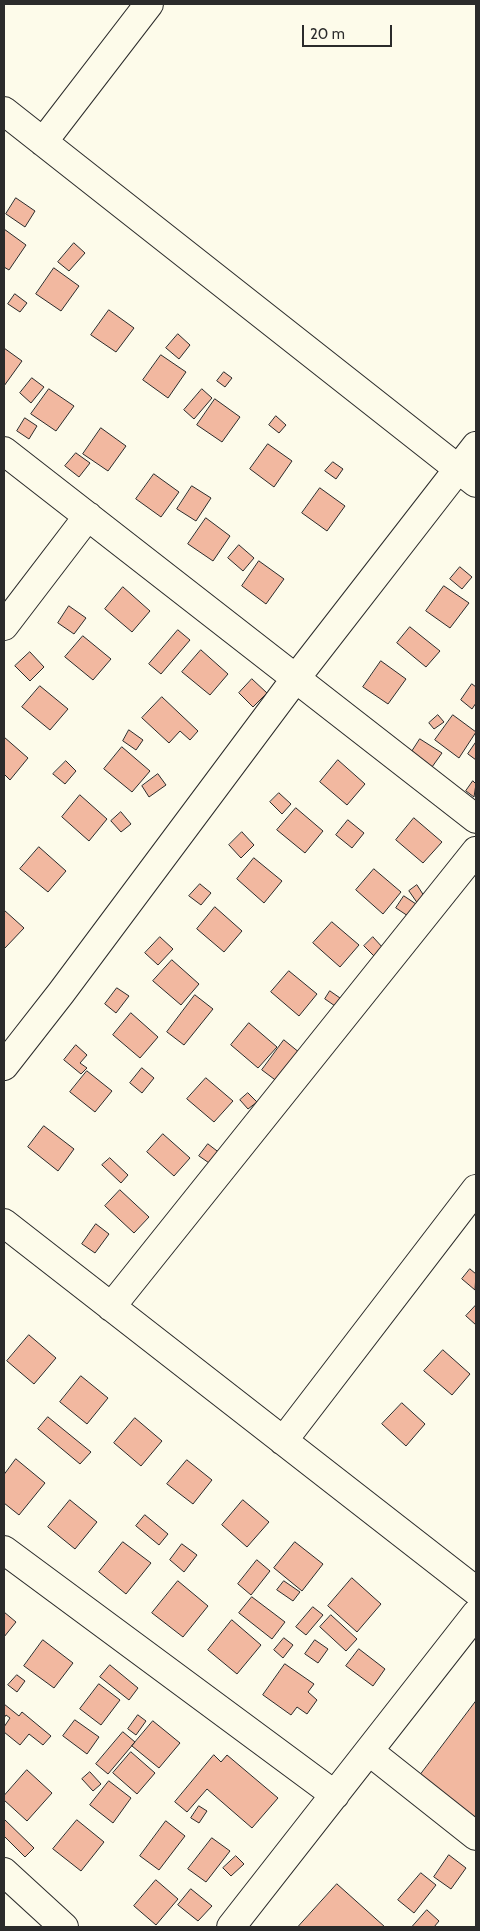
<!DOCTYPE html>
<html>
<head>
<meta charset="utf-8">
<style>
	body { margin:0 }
	#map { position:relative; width:480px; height:1931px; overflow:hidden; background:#fdfbea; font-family:Cabin,sans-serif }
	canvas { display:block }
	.frame { position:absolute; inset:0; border:5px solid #2b2b2b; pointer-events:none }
	.scale { position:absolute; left:302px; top:25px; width:90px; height:22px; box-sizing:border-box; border:2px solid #2b2b2b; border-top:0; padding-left:6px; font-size:15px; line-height:18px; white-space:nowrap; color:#2b2b2b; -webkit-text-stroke:4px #fdfbea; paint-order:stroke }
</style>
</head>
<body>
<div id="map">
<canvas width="480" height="1931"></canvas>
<div class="frame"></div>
<div class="scale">20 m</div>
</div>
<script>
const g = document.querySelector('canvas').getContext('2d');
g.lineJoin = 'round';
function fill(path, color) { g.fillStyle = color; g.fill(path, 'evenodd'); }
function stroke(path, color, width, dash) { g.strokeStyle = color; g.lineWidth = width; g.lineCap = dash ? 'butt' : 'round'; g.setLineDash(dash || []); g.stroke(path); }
const building = new Path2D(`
	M16,198L35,211L25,227L6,214Z
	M4,229L26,245L9,270L4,267Z
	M74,243L85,253L69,271L58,262Z
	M54,268L79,286L61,311L36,294Z
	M15,294L27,303L20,312L8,304Z
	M109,310L134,328L116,352L91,335Z
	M178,334L190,345L179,359L166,348Z
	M4,348L22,361L4,386Z
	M161,355L186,372L168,398L143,380Z
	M224,372L232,378L225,387L217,381Z
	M32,378L44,387L31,403L20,393Z
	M49,389L74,406L56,431L31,414Z
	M202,389L212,398L194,419L184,410Z
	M215,399L240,417L222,442L197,425Z
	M276,416L286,425L279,433L269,425Z
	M25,418L37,426L29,439L17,431Z
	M101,428L126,446L108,471L83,454Z
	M268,444L292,461L274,487L250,469Z
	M76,453L90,463L79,477L65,466Z
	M333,462L343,469L336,479L325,471Z
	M154,474L179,492L161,517L136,499Z
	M192,486L211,498L196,521L177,509Z
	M320,488L345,506L327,531L302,513Z
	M206,518L230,536L213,561L188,544Z
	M239,545L254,558L243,571L228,558Z
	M259,561L284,579L266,604L242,586Z
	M460,567L472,577L462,589L450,579Z
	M444,586L469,603L450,628L426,611Z
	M123,587L150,611L132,632L105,609Z
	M69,606L86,618L74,634L58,623Z
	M410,627L440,651L426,667L397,643Z
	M178,630L190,640L161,674L149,664Z
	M83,636L111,659L93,680L65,657Z
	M201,650L228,674L210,695L182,672Z
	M30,652L44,667L30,681L15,666Z
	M381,661L406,679L388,704L363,687Z
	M252,679L267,693L253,707L239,693Z
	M472,684L476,687V703L472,709L461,700Z
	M40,686L68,709L50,730L22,707Z
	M162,697L198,731L190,740L180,731L169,743L142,718Z
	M438,715L444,722L434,729L429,723Z
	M453,715L476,732L459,758L435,740Z
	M129,730L143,740L136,750L123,741Z
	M4,737L28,758L10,780L4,774Z
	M420,739L442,753L432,767L411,753Z
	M476,742V760L468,754Z
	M122,747L150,771L132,792L104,769Z
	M338,760L365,784L347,805L320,782Z
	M66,761L76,771L65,784L53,774Z
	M158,774L166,785L149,797L142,786Z
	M473,781L476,784L474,797L466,791Z
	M279,793L291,804L282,814L270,802Z
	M80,795L107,819L89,841L62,817Z
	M296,808L323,831L305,853L277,830Z
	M121,812L131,824L121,832L111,821Z
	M414,818L442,842L423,863L396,840Z
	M348,820L364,833L352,848L336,835Z
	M242,832L254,845L241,858L229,845Z
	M39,847L66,871L48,892L20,869Z
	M254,858L282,881L264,903L237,879Z
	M374,869L401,892L383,914L356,890Z
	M200,884L211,893L201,905L189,896Z
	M417,885L426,899L418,904L409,891Z
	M404,896L416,904L408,916L396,908Z
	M215,907L242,931L224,952L197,929Z
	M4,910L24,928L5,948L4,947Z
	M332,922L359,945L340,967L313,943Z
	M160,937L173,949L158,965L145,953Z
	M373,937L383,948L374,956L364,946Z
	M172,960L199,984L181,1005L153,981Z
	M289,971L317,994L299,1016L271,992Z
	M117,988L129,996L116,1013L105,1004Z
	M330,991L340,998L335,1006L325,999Z
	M195,995L213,1009L184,1045L167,1032Z
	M131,1013L158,1037L140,1058L113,1035Z
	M249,1023L277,1047L258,1068L231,1045Z
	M284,1040L300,1053L278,1082L262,1070Z
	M76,1045L87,1055L80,1063L87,1068L81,1074L64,1060Z
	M142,1068L154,1078L142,1093L130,1083Z
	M87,1071L112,1091L95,1112L70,1092Z
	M206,1078L233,1101L214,1122L187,1099Z
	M248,1093L257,1102L248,1109L240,1100Z
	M44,1126L74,1149L58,1171L28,1147Z
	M163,1134L190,1158L174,1176L147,1152Z
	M208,1144L221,1154L212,1165L199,1156Z
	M110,1158L128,1175L121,1183L102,1165Z
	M120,1190L149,1217L134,1233L105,1206Z
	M96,1224L109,1234L95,1253L82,1244Z
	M470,1269L476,1274L475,1290L462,1279Z
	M476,1305V1325L466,1316Z
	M29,1335L56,1358L34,1384L7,1361Z
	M443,1350L470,1374L452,1395L424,1371Z
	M81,1376L108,1398L87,1424L60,1402Z
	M402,1403L425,1424L406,1446L382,1424Z
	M48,1417L91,1452L80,1464L38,1429Z
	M135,1418L162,1441L141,1466L114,1443Z
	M16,1459L45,1483L19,1515L4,1503V1475Z
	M187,1460L212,1480L193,1504L167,1484Z
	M70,1500L97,1522L75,1549L48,1527Z
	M243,1500L269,1522L247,1547L222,1525Z
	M145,1515L168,1534L159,1545L136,1526Z
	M123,1542L151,1563L126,1594L99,1572Z
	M295,1542L323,1564L302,1591L274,1568Z
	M182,1544L197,1555L184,1572L170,1560Z
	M257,1560L270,1571L251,1595L238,1584Z
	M352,1578L381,1604L357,1632L328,1606Z
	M178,1581L208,1606L183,1637L152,1613Z
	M284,1581L300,1592L293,1601L277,1590Z
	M252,1597L285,1622L272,1639L239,1613Z
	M313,1607L323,1615L306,1635L296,1627Z
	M4,1612L16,1622L4,1637Z
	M331,1615L357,1639L346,1651L320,1627Z
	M232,1620L261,1645L237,1674L208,1650Z
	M284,1638L293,1645L283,1658L274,1650Z
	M43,1640L73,1663L54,1688L24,1666Z
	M315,1640L328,1649L318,1663L305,1654Z
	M359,1649L385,1669L373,1686L346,1666Z
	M285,1664L314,1684L308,1692L317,1700L307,1714L297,1707L291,1715L263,1695Z
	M110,1665L138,1688L129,1700L100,1677Z
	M17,1675L25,1681L17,1692L8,1685Z
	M99,1684L120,1700L101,1725L80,1709Z
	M476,1701V1828L415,1782Z
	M4,1704L19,1716L22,1712L51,1736L43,1745L29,1734L20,1745L4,1732V1727L10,1718L6,1715L4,1718Z
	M138,1715L146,1721L136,1735L128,1729Z
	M75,1720L99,1737L87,1754L63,1736Z
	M153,1721L180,1743L159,1768L132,1746Z
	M123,1732L135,1742L108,1774L96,1764Z
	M131,1752L155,1773L137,1794L113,1773Z
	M214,1755L221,1762L227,1755L278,1798L252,1828L207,1789L187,1812L175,1802Z
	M27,1770L52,1793L27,1821L4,1800V1796Z
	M90,1772L101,1784L93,1791L82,1779Z
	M109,1781L131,1798L113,1823L90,1805Z
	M199,1806L207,1811L199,1823L191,1818Z
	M4,1819L34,1848L25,1857L4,1836Z
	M77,1820L104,1842L81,1871L53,1849Z
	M166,1821L185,1836L159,1870L140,1856Z
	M212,1838L230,1851L206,1882L188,1869Z
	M449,1855L466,1868L451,1889L434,1877Z
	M236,1856L244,1864L231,1876L223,1868Z
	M421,1873L436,1885L414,1913L398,1900Z
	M156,1880L178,1899L156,1925L134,1906Z
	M337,1884L385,1927H298Z
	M191,1889L212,1906L198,1921L178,1905Z
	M427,1910L439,1921L434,1927H412Z`);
fill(building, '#f2b8a0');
stroke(building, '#2b2b2b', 1);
const street = new Path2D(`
	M4,111L476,483
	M43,142L149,4
	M4,451L476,819
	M4,626L88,516
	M4,1066L61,993L296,678L476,446
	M4,1223L476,1591
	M111,1307L476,851
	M283,1441L476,1189
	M4,1550L335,1795
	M370,1752L476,1836
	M4,1872L64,1927
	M231,1927L476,1614`);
stroke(street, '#2b2b2b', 30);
stroke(street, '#fdfbea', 28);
</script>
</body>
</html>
